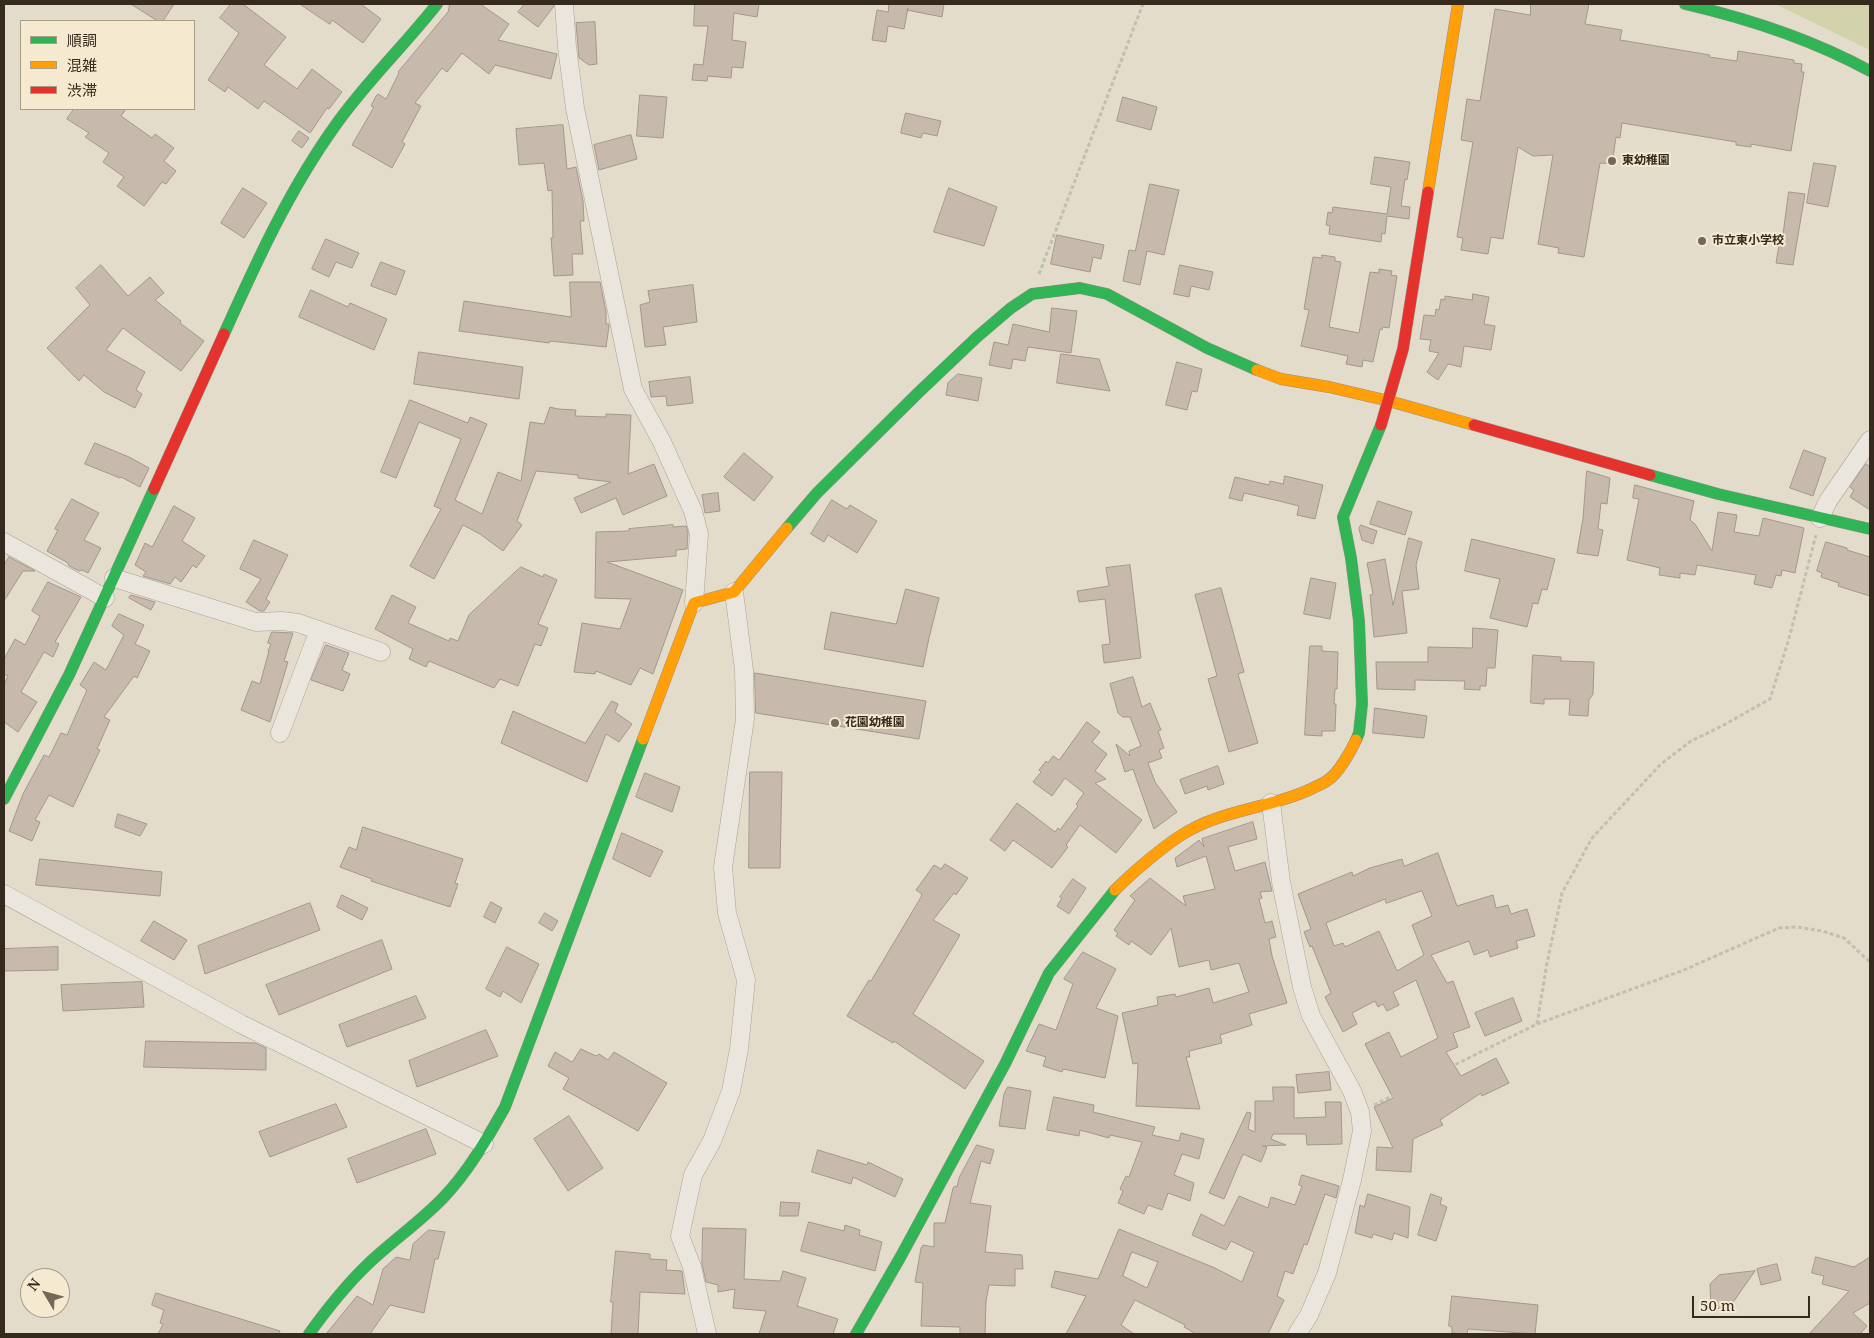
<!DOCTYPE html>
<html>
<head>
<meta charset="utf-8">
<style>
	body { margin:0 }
	#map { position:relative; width:1874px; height:1338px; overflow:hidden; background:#e3dccb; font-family:"Noto Serif","Noto Sans JP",serif }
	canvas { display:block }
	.frame { position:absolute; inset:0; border:5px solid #36291d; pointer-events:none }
	.legend { position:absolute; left:20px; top:20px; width:175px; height:90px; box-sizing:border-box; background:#f5ead0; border:1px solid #a99d88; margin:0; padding:6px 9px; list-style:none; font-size:15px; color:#36291d }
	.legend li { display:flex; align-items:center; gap:10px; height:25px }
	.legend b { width:25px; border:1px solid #a99d88 }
	.north { position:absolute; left:20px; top:1268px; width:50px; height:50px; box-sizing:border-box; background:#f5ead0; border:1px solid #a99d88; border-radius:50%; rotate:307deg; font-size:14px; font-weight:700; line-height:20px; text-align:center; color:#36291d }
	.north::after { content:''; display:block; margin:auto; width:18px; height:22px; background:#73685a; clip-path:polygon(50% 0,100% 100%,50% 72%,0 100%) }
	.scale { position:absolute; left:1692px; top:1296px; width:118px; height:22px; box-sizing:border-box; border:2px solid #36291d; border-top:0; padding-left:6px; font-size:15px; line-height:18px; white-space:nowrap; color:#36291d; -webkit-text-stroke:4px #f5ead0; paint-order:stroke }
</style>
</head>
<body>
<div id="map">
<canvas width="1874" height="1338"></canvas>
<div class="frame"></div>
<ul class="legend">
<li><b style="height:6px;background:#30b455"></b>順調</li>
<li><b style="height:6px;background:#ff9f0a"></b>混雑</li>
<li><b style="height:6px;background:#e5322d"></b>渋滞</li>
</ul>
<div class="north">N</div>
<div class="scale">50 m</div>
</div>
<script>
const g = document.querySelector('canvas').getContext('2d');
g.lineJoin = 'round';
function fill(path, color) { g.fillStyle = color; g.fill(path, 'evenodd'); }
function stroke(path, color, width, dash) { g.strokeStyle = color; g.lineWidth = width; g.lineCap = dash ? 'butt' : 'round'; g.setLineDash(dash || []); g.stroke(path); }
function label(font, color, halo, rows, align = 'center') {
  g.font = font + ' "Noto Serif","Noto Sans JP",serif'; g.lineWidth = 4; g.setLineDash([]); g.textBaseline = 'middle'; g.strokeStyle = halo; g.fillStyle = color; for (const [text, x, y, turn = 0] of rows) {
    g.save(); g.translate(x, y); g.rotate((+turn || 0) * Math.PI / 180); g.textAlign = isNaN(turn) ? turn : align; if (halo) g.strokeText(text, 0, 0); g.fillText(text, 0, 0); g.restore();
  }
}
fill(new Path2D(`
	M1775,4H1870V50Z`), '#d2d3ad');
const building = new Path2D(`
	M131,4H174L163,21H158Z
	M231,4H243L286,37L264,65L297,89L312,69L342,92L329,109L327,108L310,133L264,101L258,109L228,87L225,92L208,80L239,33L220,18Z
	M300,4H361L381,19L363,43L332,20L330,24Z
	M450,4H480L509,24L498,40L557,54L551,79L495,65L489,74L462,53L447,72L442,68L415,103L421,106L402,142L405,144L392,168L352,145L374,107L371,106L376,96L378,94L386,99L399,73L398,72L448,12Z
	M525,4H554V6L538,27L518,12Z
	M695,4H759L757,17L734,13L732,40L746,42L743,68L732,67L731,78L708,76L707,81L692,80L694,64L703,65L708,26H694Z
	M889,4H944L942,17L907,10L908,8L904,29L888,26L886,42L872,40L877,10L888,12Z
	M1531,4H1589L1585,24L1622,30L1620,40L1710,55L1709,57L1737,61L1738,51L1794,60V63L1802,64L1801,72H1804L1791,151L1751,144V147L1736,145V142L1622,123L1620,138L1616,137L1612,164L1600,163L1584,257L1558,253L1559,248L1538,244L1553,155L1533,156L1518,147L1503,239L1491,237L1488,254L1461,250L1463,238L1457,237L1473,142L1461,140L1467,99L1480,101L1495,9L1530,15Z
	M595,22L597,64L589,65L579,58L576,23Z
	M640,95L667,97L663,138L637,136Z
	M1123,97L1157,107L1151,130L1117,121Z
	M74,109H126L121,116L152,138L155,134L174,148L164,161L176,171L166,184L162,182L144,206L117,186L124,177L103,162L109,153L85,137L89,133L67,119Z
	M906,113L941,121L937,136L923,133L921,138L901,133Z
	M563,125L567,169L576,167L583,201L584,221H580L583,254H572L573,275L554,276L551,238H553L552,190L548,191L544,163L519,165L516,129Z
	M299,131L309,138L302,148L292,141Z
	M631,135L637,159L599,170L594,145Z
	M1375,157L1410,162L1407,180L1405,179L1401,206L1410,207L1409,219L1387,216L1385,234L1382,233L1381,242L1329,234L1330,226L1326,225L1328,212L1332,213L1333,207L1387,214L1391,187L1371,184Z
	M1814,163L1836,166L1828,207L1807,203Z
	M1150,184L1179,190L1164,255L1147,251L1140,285L1123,281L1129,250L1135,251Z
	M243,188L267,203L244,238L221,223Z
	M949,188L997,207L984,246L934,232Z
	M1789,192L1805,194L1793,265L1776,263L1780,239H1782Z
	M1057,235L1104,245L1101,259L1093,257L1090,272L1051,264Z
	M326,239L359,253L352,268L336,262L329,277L312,269Z
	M1322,255L1335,257V261L1341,262L1329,327L1359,333L1370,272L1379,273V269L1392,271L1391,275L1397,276L1389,328L1383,327L1382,330L1380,329L1373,362L1363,360L1362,367L1346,364L1348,356L1301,346L1309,310L1304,309L1313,257L1322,258Z
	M381,262L405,271L396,295L371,286Z
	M101,265L128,296L150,277L164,293L155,300L181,321L180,323L204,341L181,371L123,328L106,350L145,372L136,390L142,394L135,408L104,392L84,375L79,381L47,348L90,305L76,288Z
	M1180,265L1213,272L1209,290L1191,286L1189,297L1174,294Z
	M570,282H600L606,312V324H609V326L606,347L550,341L549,343L459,331L464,301L571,317Z
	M693,285L697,322L663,327L666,345L645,347L640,305L650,302L648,291Z
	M311,290L348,307L350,303L387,319L374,350L299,317Z
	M1473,294L1489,297L1484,324L1495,326L1491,350L1464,346L1461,367L1448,364L1438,380L1427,372L1439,353L1429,351L1431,340L1420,339L1424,315L1435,316L1436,309L1439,310L1441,299L1445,300V296L1472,300Z
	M1052,308L1077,311L1071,353L1028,347L1025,361L1013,359L1011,369L989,365L994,342L1008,345L1013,324L1049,332Z
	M419,352L523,367L519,399L414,384Z
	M1061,354L1099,359L1110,391L1057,383Z
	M1177,362L1202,369L1197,392L1192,391L1187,410L1166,405Z
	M958,374L982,378L978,401L946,395L948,383Z
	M690,377L693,403L667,406L666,396L651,397L649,382Z
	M410,400L468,423L470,417L487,424L455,500L482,514L498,472L521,481L530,422L544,424L550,407L558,409L576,410L575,416L606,417V414L631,415L628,474L654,464L667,496L623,515L616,498L581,513L574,498L611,482L578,478V475L536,471L517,521L522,525L503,551L480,534L463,525L434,579L410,566L441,509L434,506L461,439L419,422L396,478L381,472Z
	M95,443L129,457L149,468L140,487L121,477L120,478L85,464Z
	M1804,450L1826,458L1813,496L1790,488Z
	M744,453L773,477L754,501L724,477Z
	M1866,464L1870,467V510L1850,497L1854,490L1850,487Z
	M1587,471L1610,478L1607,504L1601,503L1598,529L1603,530L1598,556L1577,553L1583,518Z
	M1285,476L1323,485L1315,519L1297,515L1299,506L1279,501L1244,493L1242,501L1229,498L1235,477L1269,485L1270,481L1283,484Z
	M1635,485L1694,501L1690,520L1695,524L1712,551L1718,512L1737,515L1734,532L1759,536L1763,518L1804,528L1795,573L1782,570L1781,576L1776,575L1772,588L1754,584L1756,575L1697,565L1695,575L1680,573V578L1659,575L1660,568L1627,560L1639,499L1633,498Z
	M718,493L720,511L705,513L702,495Z
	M72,499L99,513L84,540L101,548L88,573L82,570L79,571L69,566L68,563L47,551L58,530L55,529Z
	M832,500L847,509L850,505L877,521L857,553L828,535L824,542L811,534Z
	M1378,501L1412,512L1405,535L1370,524Z
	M174,506L195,518L182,541L205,556L196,568L193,565L181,582L175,577L170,584L143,576L146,572L135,565L145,543L152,547Z
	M673,525V527L686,526L688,532L687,549L676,550V556L607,562L683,590L653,674L640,668L631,685L596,671L595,674L574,672L582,623L620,629L631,599L595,598L596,532L629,531V529Z
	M1361,525L1377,531L1373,544L1362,540L1359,529Z
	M1409,538L1422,542L1416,565L1419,589L1402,591L1407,633L1374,637L1370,595L1373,594L1367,563L1385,559L1393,605Z
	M1472,539L1555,559L1547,590L1542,589L1538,604L1533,603L1527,627L1490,618L1500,579L1465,571Z
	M254,540L288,555L266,599L270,602L264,611H260L246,602L261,579L240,569Z
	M1826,542L1847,548V550L1870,557V596L1838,586L1839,583L1821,577L1822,573L1817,571Z
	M9,557L35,571H23L4,601V562L5,563Z
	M1130,565L1141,658L1104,663L1102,645L1110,644L1105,599L1079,602L1077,591L1109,586L1106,568Z
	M521,567L543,577L544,574L557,580L538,624L548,628L541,646L535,644L518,686L500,679L494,688L429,661L426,667L409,659L413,649L375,629L392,595L416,607L408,623L449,641L450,638L458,641L469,615Z
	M1311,578L1336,583L1330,619L1304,614Z
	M48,582L81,597L55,642L59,644L53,657L44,652L21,692L37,702L18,732L4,722V685L8,676L4,674V659L15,639L25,645L40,616L32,611Z
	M1221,588L1244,672L1238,674L1258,743L1229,752L1208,679L1217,676L1195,595Z
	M906,589L939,598L929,638L923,667L824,649L831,612L896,624Z
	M131,595L155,602L151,610L129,598Z
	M119,614L144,625L135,644L150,651L137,678L134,676L104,717L110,720L97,749L100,750L73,807L49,795L35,820L40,822L32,841L9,831L23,794L44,755L49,757L61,733L67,735L87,690L80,685L94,662L106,670L124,635L112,626Z
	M1473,628L1498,630L1495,668H1487L1486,686H1480V690L1464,689L1465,681L1415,680V690L1377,689L1376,662H1428V647L1472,648Z
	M272,632L293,633L284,661L288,662L270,722L241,710L252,681L260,684L269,651H268L271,644L268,643Z
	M326,645L349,653L342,670L350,674L343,691L311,680Z
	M1310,646H1322V651L1338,652L1337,689H1335L1334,704H1336L1335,731H1322V736L1305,735Z
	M1533,655L1561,657V661L1594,662L1593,694L1589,700L1588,716L1569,715L1570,699H1544V704L1531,703Z
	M755,673L926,701L919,739L756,713Z
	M1133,677L1142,707L1150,703L1161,730L1158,731L1164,748L1159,750L1162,758L1148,763L1155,782L1177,812L1154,829L1133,769L1125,772L1116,744L1130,756L1129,751L1141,746L1130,717H1123L1118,713L1110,684Z
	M612,701L618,704L615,712L632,724L619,742L606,734L587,782L501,743L513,711L585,743Z
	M1375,708L1427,716L1424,738L1373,733Z
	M1087,722L1100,732L1092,742L1107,754L1095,771L1106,779L1095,783L1142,820L1116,853L1080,825L1066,845L1068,847L1052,868L1013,840L1005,851L990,840L1017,803L1055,832L1058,828L1060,830L1078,806L1076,804L1084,793L1065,778L1052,796L1033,782L1041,772L1039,770L1046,761L1048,763L1053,756L1059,760Z
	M1218,766L1224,784L1208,790L1207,786L1185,794L1180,780Z
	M750,772H782L780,868H749Z
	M645,773L680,787L672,812L636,797Z
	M118,814L147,824L140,836L115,827Z
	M1253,822L1257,839L1228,847L1235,871L1265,862L1272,891L1260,892L1262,898L1259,899L1265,923L1272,921L1276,937L1269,939L1272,956L1287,1003L1249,1014L1252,1025L1220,1035L1222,1043L1189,1051L1190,1057H1186L1200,1109L1136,1106L1138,1063L1133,1064L1122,1013L1158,1005L1157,997L1175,994L1176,997L1209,988L1213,1003L1249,992L1239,963L1211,970L1209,960L1179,967L1171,928L1151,955L1131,941L1129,945L1116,936L1118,933L1114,930L1135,900L1130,896L1150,878L1186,906L1183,896L1215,889L1206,856L1177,867L1175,858L1198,841L1199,840L1204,847L1202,839Z
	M363,827L463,859L455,883L458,884L450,907L371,881L372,879L340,867L349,847L356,850Z
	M622,833L663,851L650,877L613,859Z
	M1438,853L1457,906L1493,895L1496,908L1508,905L1511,914L1527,909L1535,936L1516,941L1518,948L1490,957L1488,950L1474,955L1469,941L1431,955L1447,983L1453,981L1470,1027L1453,1033L1458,1047L1446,1052L1461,1076L1496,1058L1509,1083L1482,1096L1481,1093L1440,1120L1443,1125L1413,1139L1411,1172L1376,1170L1377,1147L1393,1148L1374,1107L1393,1098L1365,1044L1389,1032L1401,1057L1438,1038L1416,980L1393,992L1399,1005L1387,1011L1383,1004L1378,1007L1375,1001L1352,1013L1357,1024L1343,1032L1325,997L1331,993L1312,946L1310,947L1304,932L1311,929L1298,894L1352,872L1353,876L1370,868L1402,859L1404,866ZM1422,891L1432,916L1412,925L1424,955L1397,971L1379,931L1345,947L1343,943L1334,946L1326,923L1385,899L1386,903Z
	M40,859L162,872L160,896L36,885Z
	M945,864L968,878L956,895L954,893L933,920L960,935L913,1014L984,1061L965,1089L894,1041L893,1043L847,1016L869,980L871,981L921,897L922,894L916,890L934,865L941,869Z
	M1073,879L1086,888L1069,914L1057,906L1062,898L1060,897Z
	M342,895L368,908L362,920L337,907Z
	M491,902L502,908L495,923L484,917Z
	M310,903L320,930L205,974L198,946Z
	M545,913L558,921L552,931L539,923Z
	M154,921L187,940L174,960L141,941Z
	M382,940L392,969L279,1015L266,985Z
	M58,947V970L4,971V949Z
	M507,947L539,964L521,1003L503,991L500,997L486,989Z
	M1083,952L1116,969L1096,1008L1118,1016L1105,1078L1063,1069L1062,1072L1043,1066L1046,1057L1026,1051L1039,1024L1056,1030L1073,984L1064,979Z
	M142,982L144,1007L63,1011L61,985Z
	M416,996L426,1018L347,1047L339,1025Z
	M1513,998L1522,1021L1485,1036L1475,1013Z
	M486,1030L498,1056L417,1087L409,1061Z
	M146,1041L255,1043L266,1048V1070L144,1067Z
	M581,1049L596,1056L599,1054L608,1060L614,1052L667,1083L638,1131L563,1089L569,1078L548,1066L555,1052L572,1062Z
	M1329,1072L1331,1090L1298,1093L1296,1075Z
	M1008,1087L1031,1091L1025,1129L999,1126L1004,1094Z
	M1273,1087H1294V1118L1326,1117L1325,1102H1341L1342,1144L1307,1145L1306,1134H1273L1271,1139L1286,1145L1262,1146L1267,1147L1261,1162L1243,1154L1224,1199L1209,1193L1247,1112L1251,1113L1248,1129L1255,1132V1101H1273Z
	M1054,1097L1094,1105L1093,1112L1155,1127L1152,1135L1179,1141L1181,1133L1204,1139L1199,1159L1182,1154L1174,1175L1194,1183L1190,1201L1168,1193L1162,1210L1148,1205L1144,1214L1118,1203L1123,1191L1120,1189L1126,1176L1129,1177L1142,1142L1110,1135L1109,1138L1080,1130L1079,1136L1047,1130Z
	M336,1104L347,1127L270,1157L259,1132Z
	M569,1116L603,1168L568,1191L534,1139Z
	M426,1129L436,1154L357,1183L348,1159Z
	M977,1145L994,1150L990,1164L981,1161L970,1203L991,1206L985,1252L1022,1255L1023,1269H1015V1286L989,1285L986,1301L985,1334H960V1327L921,1326L923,1283L915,1282L921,1248L923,1245L934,1247V1223H945L953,1188L955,1186L957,1187L959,1178Z
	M818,1150L867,1165L868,1162L903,1179L895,1197L853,1177L851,1184L812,1172Z
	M1302,1175L1339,1186L1336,1198L1325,1194L1307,1245L1304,1244L1293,1274L1285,1271L1277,1296L1284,1300L1268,1334H1196L1184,1327L1185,1325L1135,1300L1121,1325L1134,1334H1066L1086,1296L1051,1287L1055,1271L1098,1279L1119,1229L1215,1268L1242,1282L1254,1252L1231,1241L1226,1250L1192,1235L1201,1214L1224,1226L1239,1196L1268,1208L1271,1197L1295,1205L1302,1186L1299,1185ZM1132,1252L1158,1262L1147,1288L1123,1276Z
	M1368,1194L1410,1207L1408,1238L1394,1233L1392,1240L1373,1234L1372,1238L1355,1233L1360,1205L1364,1207Z
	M1431,1194L1442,1198L1440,1204L1447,1207L1436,1241L1418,1235Z
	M781,1202L800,1203L798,1216H780Z
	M809,1222L844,1231L845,1225L860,1230L859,1235L882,1242L875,1271L801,1251Z
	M703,1228L746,1229L744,1279L780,1281L783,1271L806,1278L797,1306L838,1319L833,1334H759L766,1311L733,1308L735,1289L718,1292V1285L706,1282L702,1264Z
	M429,1230L445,1232L438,1259H435L424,1313L390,1305L370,1334H326L357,1296L373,1305L383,1269L396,1257L410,1260L413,1244Z
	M616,1251L650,1254V1259L667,1260L666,1270L682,1271L685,1294L640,1292L638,1334H611L613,1302H611Z
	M1816,1257L1854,1267L1870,1257V1303L1853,1313L1867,1326L1860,1334H1809L1849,1291L1822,1284L1824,1276L1812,1273Z
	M1777,1264L1781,1280L1761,1285L1757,1269Z
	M1755,1271L1729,1308L1711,1309L1710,1284L1719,1275Z
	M156,1293L280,1331L279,1334H158L163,1324L160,1323L164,1310L152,1305Z
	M1452,1296L1538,1305L1535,1334L1468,1329L1467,1334L1452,1333V1327L1449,1326Z`);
fill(building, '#c7baac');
stroke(building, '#a3978b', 1);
const street = new Path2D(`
	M564,4L567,47L575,108L633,389L662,442L693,511L699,534L694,603
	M1820,518L1828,501L1870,440
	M4,542L105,598
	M114,578L256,622L282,621L298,623L381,652
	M280,733L319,630
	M1271,803L1281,882L1302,987L1311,1016L1352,1091L1360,1112L1362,1131L1352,1180L1327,1273L1309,1315L1297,1334
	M4,894L241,1024L484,1144
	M707,1334L692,1267L680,1236L693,1175L712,1141L731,1091L739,1049L746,980L727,913L723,867L745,719L744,670L734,592`);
const fast = new Path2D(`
	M1685,4C1750,19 1811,39 1870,71
	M224,334C256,263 289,190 335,126C365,83 404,46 437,4
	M1650,475L1718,494L1870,529
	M787,528L817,493L919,392L977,337L1011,308L1032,294L1080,288L1107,294L1207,348L1257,370
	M1356,740L1359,733L1362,704L1359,621L1351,558L1343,517L1381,425
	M4,799L69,675L154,489
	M309,1334C327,1309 346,1285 368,1264C392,1241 420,1222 443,1198C468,1172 487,1139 505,1107L643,739
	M856,1334L901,1256L1005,1064L1049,973L1115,890`);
const slow = new Path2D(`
	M1428,192L1458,4
	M1257,370L1281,379L1329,387L1389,401L1474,425
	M643,739L694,603L734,592L787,528
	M1115,890C1133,872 1170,840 1192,829C1230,809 1273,807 1311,789C1316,786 1323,784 1328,780C1338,774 1351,751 1356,740`);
const jam = new Path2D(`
	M1381,425L1403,349L1428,192
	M1474,425L1650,475
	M154,489L224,334`);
stroke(street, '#a8a195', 19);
stroke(fast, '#989084', 12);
stroke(slow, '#989084', 12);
stroke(jam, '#989084', 12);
stroke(new Path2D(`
	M1039,274L1143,4
	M1537,1024L1547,963L1562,893L1592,838L1661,764L1691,741L1722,726L1770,699L1788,642L1816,535
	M1374,1105L1537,1024L1684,970L1779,928L1797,927L1822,931L1844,938L1870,962`), '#c3bdb4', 3, [4, 2.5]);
stroke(street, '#ebe6dd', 18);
stroke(fast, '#30b455', 11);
stroke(slow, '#ff9f0a', 11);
stroke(jam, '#e5322d', 11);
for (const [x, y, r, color] of [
	[1612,161,5,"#73685a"],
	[1702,241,5,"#73685a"],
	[835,723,5,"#73685a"]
]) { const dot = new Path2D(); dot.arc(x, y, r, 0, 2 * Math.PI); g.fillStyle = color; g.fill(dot); stroke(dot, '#f5ead0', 2); }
label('bold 12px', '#36291d', '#f5ead0', [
	["東幼稚園",1622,161],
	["市立東小学校",1712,241],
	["花園幼稚園",845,723]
], 'left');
</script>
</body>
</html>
